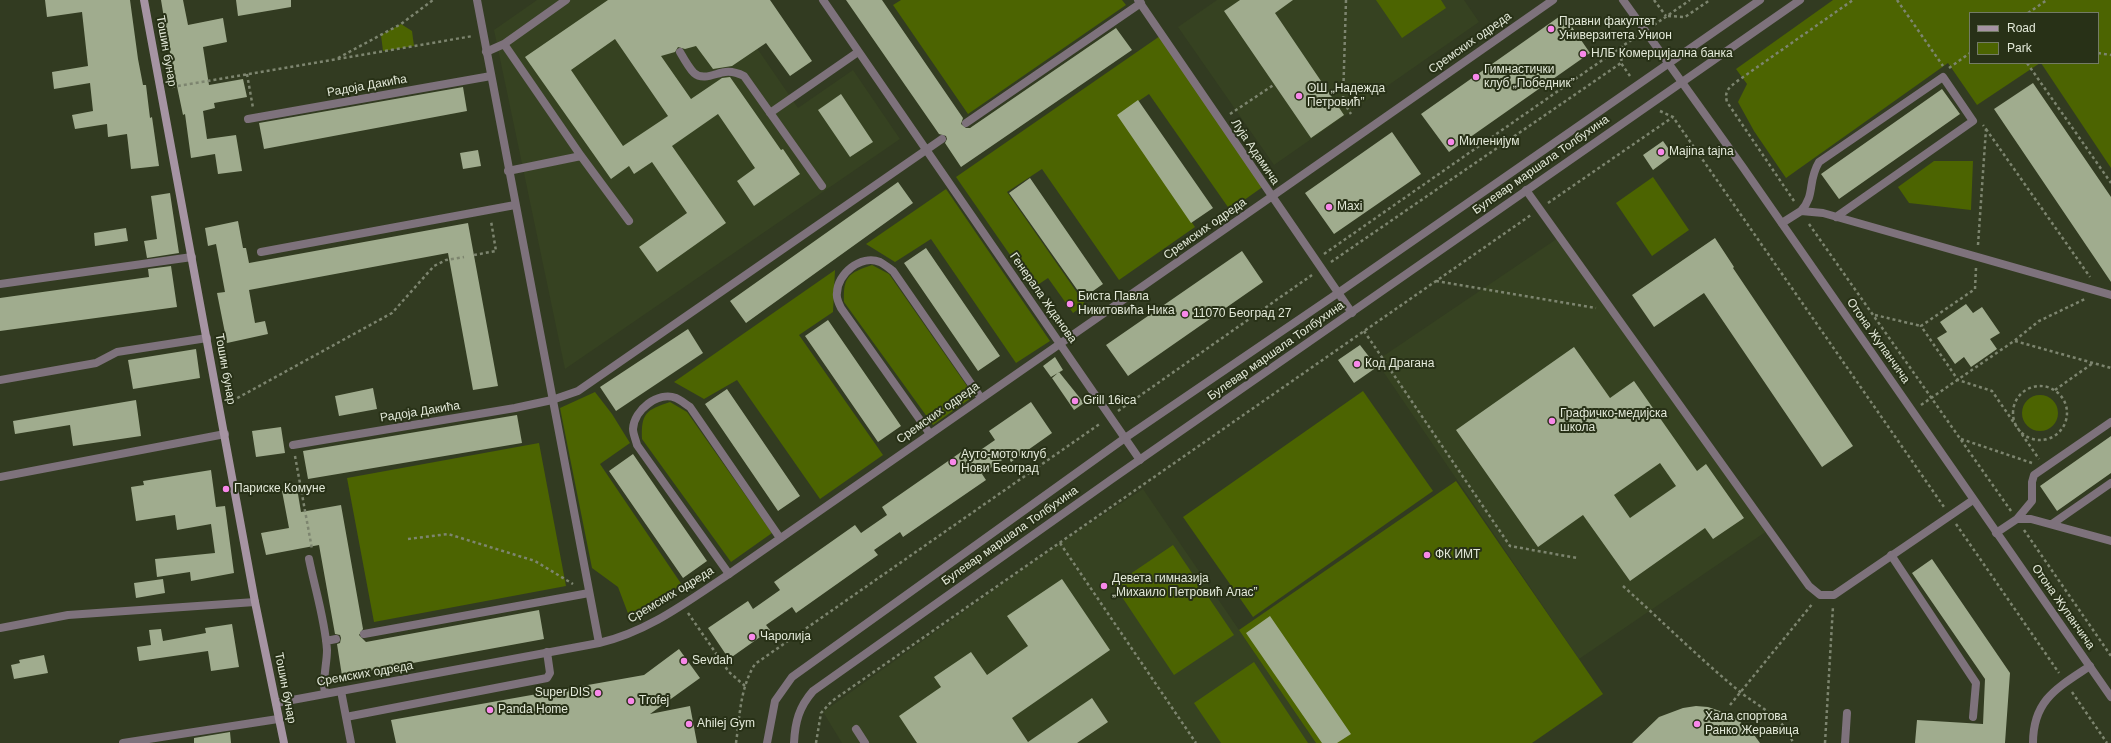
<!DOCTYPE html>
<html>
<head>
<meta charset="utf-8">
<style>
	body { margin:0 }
	#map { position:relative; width:2111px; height:743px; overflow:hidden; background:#323b21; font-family:Helvetica,sans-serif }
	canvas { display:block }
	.legend { position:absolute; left:1969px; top:12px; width:130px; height:52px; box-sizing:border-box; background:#283117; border:1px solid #737b65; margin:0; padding:5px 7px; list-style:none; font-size:12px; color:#e3e9d9 }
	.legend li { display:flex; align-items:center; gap:8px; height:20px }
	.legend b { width:20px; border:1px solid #737b65 }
</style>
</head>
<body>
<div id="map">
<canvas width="2111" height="743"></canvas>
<ul class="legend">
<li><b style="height:5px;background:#a694a3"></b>Road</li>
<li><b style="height:11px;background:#4c6401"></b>Park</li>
</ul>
</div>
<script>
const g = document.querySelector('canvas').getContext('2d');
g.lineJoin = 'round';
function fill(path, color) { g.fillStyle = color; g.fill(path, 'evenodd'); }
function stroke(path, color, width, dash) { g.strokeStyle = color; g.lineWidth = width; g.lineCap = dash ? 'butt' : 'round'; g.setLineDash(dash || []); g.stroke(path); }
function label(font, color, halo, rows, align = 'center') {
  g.font = font + ' Helvetica,sans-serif'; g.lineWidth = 4; g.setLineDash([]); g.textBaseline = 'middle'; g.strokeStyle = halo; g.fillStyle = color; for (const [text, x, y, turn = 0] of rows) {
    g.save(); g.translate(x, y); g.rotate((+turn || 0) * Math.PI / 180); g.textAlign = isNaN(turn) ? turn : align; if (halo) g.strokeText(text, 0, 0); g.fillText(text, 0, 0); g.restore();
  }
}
fill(new Path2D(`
	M537,0H724L798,108L853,70L900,139L565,369L494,30Z
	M1217,0H1464L1479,22L1274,165L1178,27Z
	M1558,238L1767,531L1579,659L1376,361Z
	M1143,489L1316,743H842L823,712L1060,543Z`), '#364221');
fill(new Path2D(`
	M901,0H1122L1126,5L968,114L893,5Z
	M1376,0H1441L1446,8L1402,38Z
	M1833,0H2111V168L2041,63H2098V13H1970V63H2040L1977,105L1948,63L1786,178L1754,131L1738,102L1747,84L1736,69Z
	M401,24L412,31L414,46L383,51L381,35Z
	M1160,36L1264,186L1230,210L1149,94L1118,115L1195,227L1119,280L1042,169L1007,192L1085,304L1073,313L1048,278L1033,288L956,177Z
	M1934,161H1973L1971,210L1909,203L1898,187Z
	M1653,177L1689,230L1652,256L1616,203Z
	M946,189L1050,341L1016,363L931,239L895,262L866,244Z
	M872,265L889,274L974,396L933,425L844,302C843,277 848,273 872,265Z
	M835,270L833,312L799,335L883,455L820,499L737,380L704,399L674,382Z
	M1363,391L1433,491L1253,617L1183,517Z
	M595,392L612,414L630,443L600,464L682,585L629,616L618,587L592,568L560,408Z
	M2022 413a18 18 0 1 1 36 0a18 18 0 1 1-36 0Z
	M670,402L687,412L772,533L731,562L642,439C641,413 646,410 670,402Z
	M539,443L566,586L374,622L347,478Z
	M1456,481L1603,694L1532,743H1316L1239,630Z
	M1173,545L1234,635L1174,675L1114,585Z
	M1254,662L1308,743H1221L1194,703Z`), '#4c6401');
fill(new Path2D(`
	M45,0H130L138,59L143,85H146L150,118L152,117L159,166L131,169L127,134L108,137L107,124L75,129L72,115L93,111L90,83L54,89L52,72L88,66L82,12L47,17Z
	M161,0H183L188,25L223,18L227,42L203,47L209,85L243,79L247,97L214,103L215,108L203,111L207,139L236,135L242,171L218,174L215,154L191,158L185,114L183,115L169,48Z
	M236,0H291V7L238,16Z
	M608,0H770L812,61L790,76L766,43L732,66L713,69L696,46L685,49L678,47L675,52L661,56L691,99L722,78L730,77L781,150L783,149L800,174L754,206L737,181L755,168L718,114L672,146L726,223L657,272L639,247L687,213L652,162L634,174L629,166L611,179L525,57ZM615,39L668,116L623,146L571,70Z
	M846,0H882L963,118L961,124L966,128H970L1116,28L1132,50L961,167L945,143L947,139L946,136L939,134Z
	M1240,0H1293L1275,13L1344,115L1311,138L1224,11Z
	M1563,14L1590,53L1449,152L1421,114Z
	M2033,83L2111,197V282L1994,109Z
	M463,87L467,111L264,149L259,123Z
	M1942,89L1960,114L1839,199L1821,174Z
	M841,94L873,142L850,157L818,110Z
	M1138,100L1213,208L1191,223L1117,115Z
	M1392,132L1421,174L1334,234L1305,193Z
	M1663,141L1673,155L1653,170L1643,155Z
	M478,150L481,166L463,169L460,153Z
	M1030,178L1103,284L1083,298L1009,193Z
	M898,182L913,203L746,323L730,301Z
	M170,193L179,253L147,258L144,241L157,239L151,196Z
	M238,221L243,248H246L249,263L468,223L498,386L473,390L448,253L249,290L255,323L265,321L268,334L227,343L217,293L225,292L216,244L208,246L205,228Z
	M126,228L128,241L95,246L94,233Z
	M1715,238L1734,267L1733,268L1853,446L1822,467L1704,293L1654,327L1632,295Z
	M926,248L1000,356L978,371L904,263Z
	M1242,251L1263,282L1128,376L1106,345Z
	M171,266L177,307L0,331V298L149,277L148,269Z
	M1966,304L1973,313L1982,307L2000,333L1990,339L1997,349L1971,367L1964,357L1955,364L1937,338L1947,332L1940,322Z
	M828,320L901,426L878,442L805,336Z
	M688,329L703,353L616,411L600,387Z
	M1360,345L1377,367L1354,383L1338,360Z
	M1574,347L1610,398L1634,381L1697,471L1706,464L1744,518L1713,539L1705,528L1630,581L1583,515L1538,547L1456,430ZM1660,463L1676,486L1630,518L1614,495Z
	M196,349L200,378L133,389L128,360Z
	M1055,357L1063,370L1051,377L1043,366Z
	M1059,372L1084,403L1074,410L1052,378Z
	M373,388L377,409L339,416L335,396Z
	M727,389L800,496L778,511L705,404Z
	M136,400L141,436L73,446L70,425L15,434L13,421Z
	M1031,402L1052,433L1011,462L1008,456L982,474L986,480L903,537L900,532L874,550L878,555L796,613L792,607L766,625L770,630L729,659L708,628L748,601L753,609L780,590L774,582L855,525L861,533L887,515L882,507L964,450L969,458L995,440L989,431Z
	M517,415L522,443L308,479L303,451Z
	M281,427L285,453L256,457L252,431Z
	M2111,436V473L2057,511L2040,486Z
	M633,454L707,561L683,578L609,471Z
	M211,470L216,507L225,506L234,573L191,581L190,572L157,577L155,559L215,553L211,524L177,530L175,515L136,521L131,487L144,485L143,481Z
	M297,488L301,512L341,505L363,629L359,635L366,642L539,610L544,639L342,676L337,644L340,643L341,638L340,635L335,634L319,545L266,555L261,533L289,528L282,491Z
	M1932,559L2010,673L2005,743H1915L1917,720L1983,724L1985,679L1912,573Z
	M163,579L165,593L136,598L134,583Z
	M1062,579L1110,650L1012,718L1028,742L1092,698L1108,722L1077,743H917L899,716L941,687L934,677L971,652L987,675L1028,646L1007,616Z
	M1270,616L1351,734L1337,743H1322L1246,633Z
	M232,624L239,667L211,671L208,651L139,661L137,647L151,645L149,630L161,629L163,641L206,633L205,628Z
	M679,649L700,678L650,714L690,706L697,743H396L391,720L644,675Z
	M44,655L48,673L14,679L11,665L20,663L19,660Z
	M1696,706L1708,707L1732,715L1752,732L1760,743H1632L1659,717L1683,708Z
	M230,732L231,743H194V738Z`), '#a0ac8e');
stroke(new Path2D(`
	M1346,0L1343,101L1351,114
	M1654,0L1666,16
	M1897,0L1943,66
	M2028,13L2047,0
	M1668,16L1685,17L1710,0
	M1654,25L1690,0
	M1623,46L1621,63L1630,76
	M2098,53L2111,55
	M338,58L401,24L433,0
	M2027,63L2111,183
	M1949,68L1970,53
	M247,74L253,108
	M172,87L473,36
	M1660,111L1673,117L1944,507
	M1230,114L1275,84
	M1986,129L2090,277
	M1794,201L1727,102C1724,91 1729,88 1736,82L1853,0
	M1548,203L1673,117
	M1809,224L2011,511
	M1978,245L1986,129L1983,125
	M1324,254L1637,36
	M474,255L496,251L491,221
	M1331,262L1621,63
	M1976,268L1975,289L1921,326L1958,380L1992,391L2039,459
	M1436,281L1596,308
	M1875,315L1921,326
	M1364,331L1510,546L1577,558
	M2015,341L2111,368
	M2013 413a27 27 0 1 1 54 0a27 27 0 1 1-54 0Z
	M2055,390L2093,363
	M232,401L392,313L434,266L446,260L464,257
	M1921,405L2014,341L2039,321L2085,299
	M1118,411L1312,275
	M1961,439L2032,463
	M295,456L312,549
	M1956,524L2059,673
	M2024,530L2111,656
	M408,539L448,534L535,561L573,584
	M1060,543L1196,743
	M1623,586C1662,621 1699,658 1739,691C1760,708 1784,717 1793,743
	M688,613L729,672L745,686
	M2072,692L2107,743
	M1730,705L1813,603
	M736,743C740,715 740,688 755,664L1101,423
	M816,743L821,713L832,701L1531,215
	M1825,743L1833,606`), '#7d856f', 2.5, [3, 3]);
stroke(new Path2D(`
	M566,0L504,44L581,156L629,221
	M486,52L504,44
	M680,52C684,59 689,68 694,73C703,81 716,73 725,72C732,71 738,73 744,76L822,186
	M770,113L858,52
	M248,119L491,76
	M966,123L1141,3
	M508,171L581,156
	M1526,190L1809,586L1820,595H1834L1973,500
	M1271,197L1553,0
	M1801,211C1816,194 1807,182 1819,162L1943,77L1973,121L1836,217
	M1782,223L1801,211L1823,213L2111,295
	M261,252L515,205
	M0,284L192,257
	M0,380L96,363L117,352L207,338
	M930,434L841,308C839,304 836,297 837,293C837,274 861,254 880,262C884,264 889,268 893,271L981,398
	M293,445L515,408L552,400L578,391L942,139
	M0,477L225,434
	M2017,519L2032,501V482L2034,475L2111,422
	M2052,524L2111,483
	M1996,533L2017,519H2031L2111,541
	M1891,555L1976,683L1973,717
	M309,559C315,589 325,620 327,650C327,665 322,679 325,693
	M729,574L637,445C636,440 633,434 633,429C634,410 658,391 676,398C681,400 685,404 690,407L780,538
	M0,628L68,615L255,602
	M364,634L589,593
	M326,641L336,639
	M341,691L351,743
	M346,717L547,678L550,673L547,652
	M856,729L865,743
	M123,743L278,719
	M1845,743L1847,713
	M2033,743C2033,700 2057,688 2090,666`), '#7e727c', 8);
stroke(new Path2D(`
	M477,0L599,643
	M823,0L1140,460
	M1138,0L1352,313
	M1623,0L1742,166L2111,697
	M276,703L599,643C648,632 688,601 729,574L1271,197`), '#7e727c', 8);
stroke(new Path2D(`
	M767,743L775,701L792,677L1125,438L1338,293L1760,0
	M794,743C795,722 799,707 813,691L1112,479L1800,0`), '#7e727c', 8);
stroke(new Path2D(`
	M144,0L255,602L284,743`), '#a694a3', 8);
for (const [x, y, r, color] of [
	[1551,29,4,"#f888ea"],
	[1583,54,4,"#f888ea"],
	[1476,77,4,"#f888ea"],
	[1299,96,4,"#f888ea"],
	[1451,142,4,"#f888ea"],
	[1661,152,4,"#f888ea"],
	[1329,207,4,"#f888ea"],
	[1070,304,4,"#f888ea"],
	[1185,314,4,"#f888ea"],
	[1357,364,4,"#f888ea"],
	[1075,401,4,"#f888ea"],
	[1552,421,4,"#f888ea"],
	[953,462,4,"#f888ea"],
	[226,489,4,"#f888ea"],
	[1427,555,4,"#f888ea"],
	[1104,586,4,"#f888ea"],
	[752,637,4,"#f888ea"],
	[684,661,4,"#f888ea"],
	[598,693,4,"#f888ea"],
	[631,701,4,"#f888ea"],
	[490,710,4,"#f888ea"],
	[689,724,4,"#f888ea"],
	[1697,724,4,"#f888ea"]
]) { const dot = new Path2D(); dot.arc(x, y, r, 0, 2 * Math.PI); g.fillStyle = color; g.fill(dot); stroke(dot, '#283117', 1.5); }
label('12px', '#e3e9d9', '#283117', [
	["Правни факултет",1559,22],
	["Универзитета Унион",1559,36],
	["НЛБ Комерцијална банка",1591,54],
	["Гимнастички",1484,70],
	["клуб „Победник”",1484,84],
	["ОШ „Надежда",1307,89],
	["Петровић”",1307,103],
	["Миленијум",1459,142],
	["Majina tajna",1669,152],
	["Maxi",1337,207],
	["Биста Павла",1078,297],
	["Никитовића Ника",1078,311],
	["11070 Београд 27",1193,314],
	["Код Драгана",1365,364],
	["Grill 16ica",1083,401],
	["Графичко-медијска",1560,414],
	["школа",1560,428],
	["Ауто-мото клуб",961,455],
	["Нови Београд",961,469],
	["Париске Комуне",234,489],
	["ФК ИМТ",1435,555],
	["Девета гимназија",1112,579],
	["„Михаило Петровић Алас”",1112,593],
	["Чаролија",760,637],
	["Sevdah",692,661],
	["Super DIS",590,693,"right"],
	["Trofej",639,701],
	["Panda Home",498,710],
	["Хала спортова",1705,717],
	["Ранко Жеравица",1705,731],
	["Ahilej Gym",697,724]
], 'left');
label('12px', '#e3e9d9', '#283117', [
	["Сремских одреда",1470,43,-35],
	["Тошин бунар",166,51,80],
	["Радоја Дакића",367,86,-10],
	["Луја Адамича",1255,152,56],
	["Булевар маршала Толбухина",1541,165,-35],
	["Сремских одреда",1205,229,-35],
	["Генерала Жданова",1043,298,55],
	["Отона Жупанчича",1878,341,55],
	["Булевар маршала Толбухина",1276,351,-35],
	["Тошин бунар",225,369,80],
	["Радоја Дакића",420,412,-9],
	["Сремских одреда",938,413,-35],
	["Булевар маршала Толбухина",1010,536,-35],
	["Сремских одреда",671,595,-31],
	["Отона Жупанчича",2063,607,55],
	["Сремских одреда",365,674,-10],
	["Тошин бунар",285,688,79]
]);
</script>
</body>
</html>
